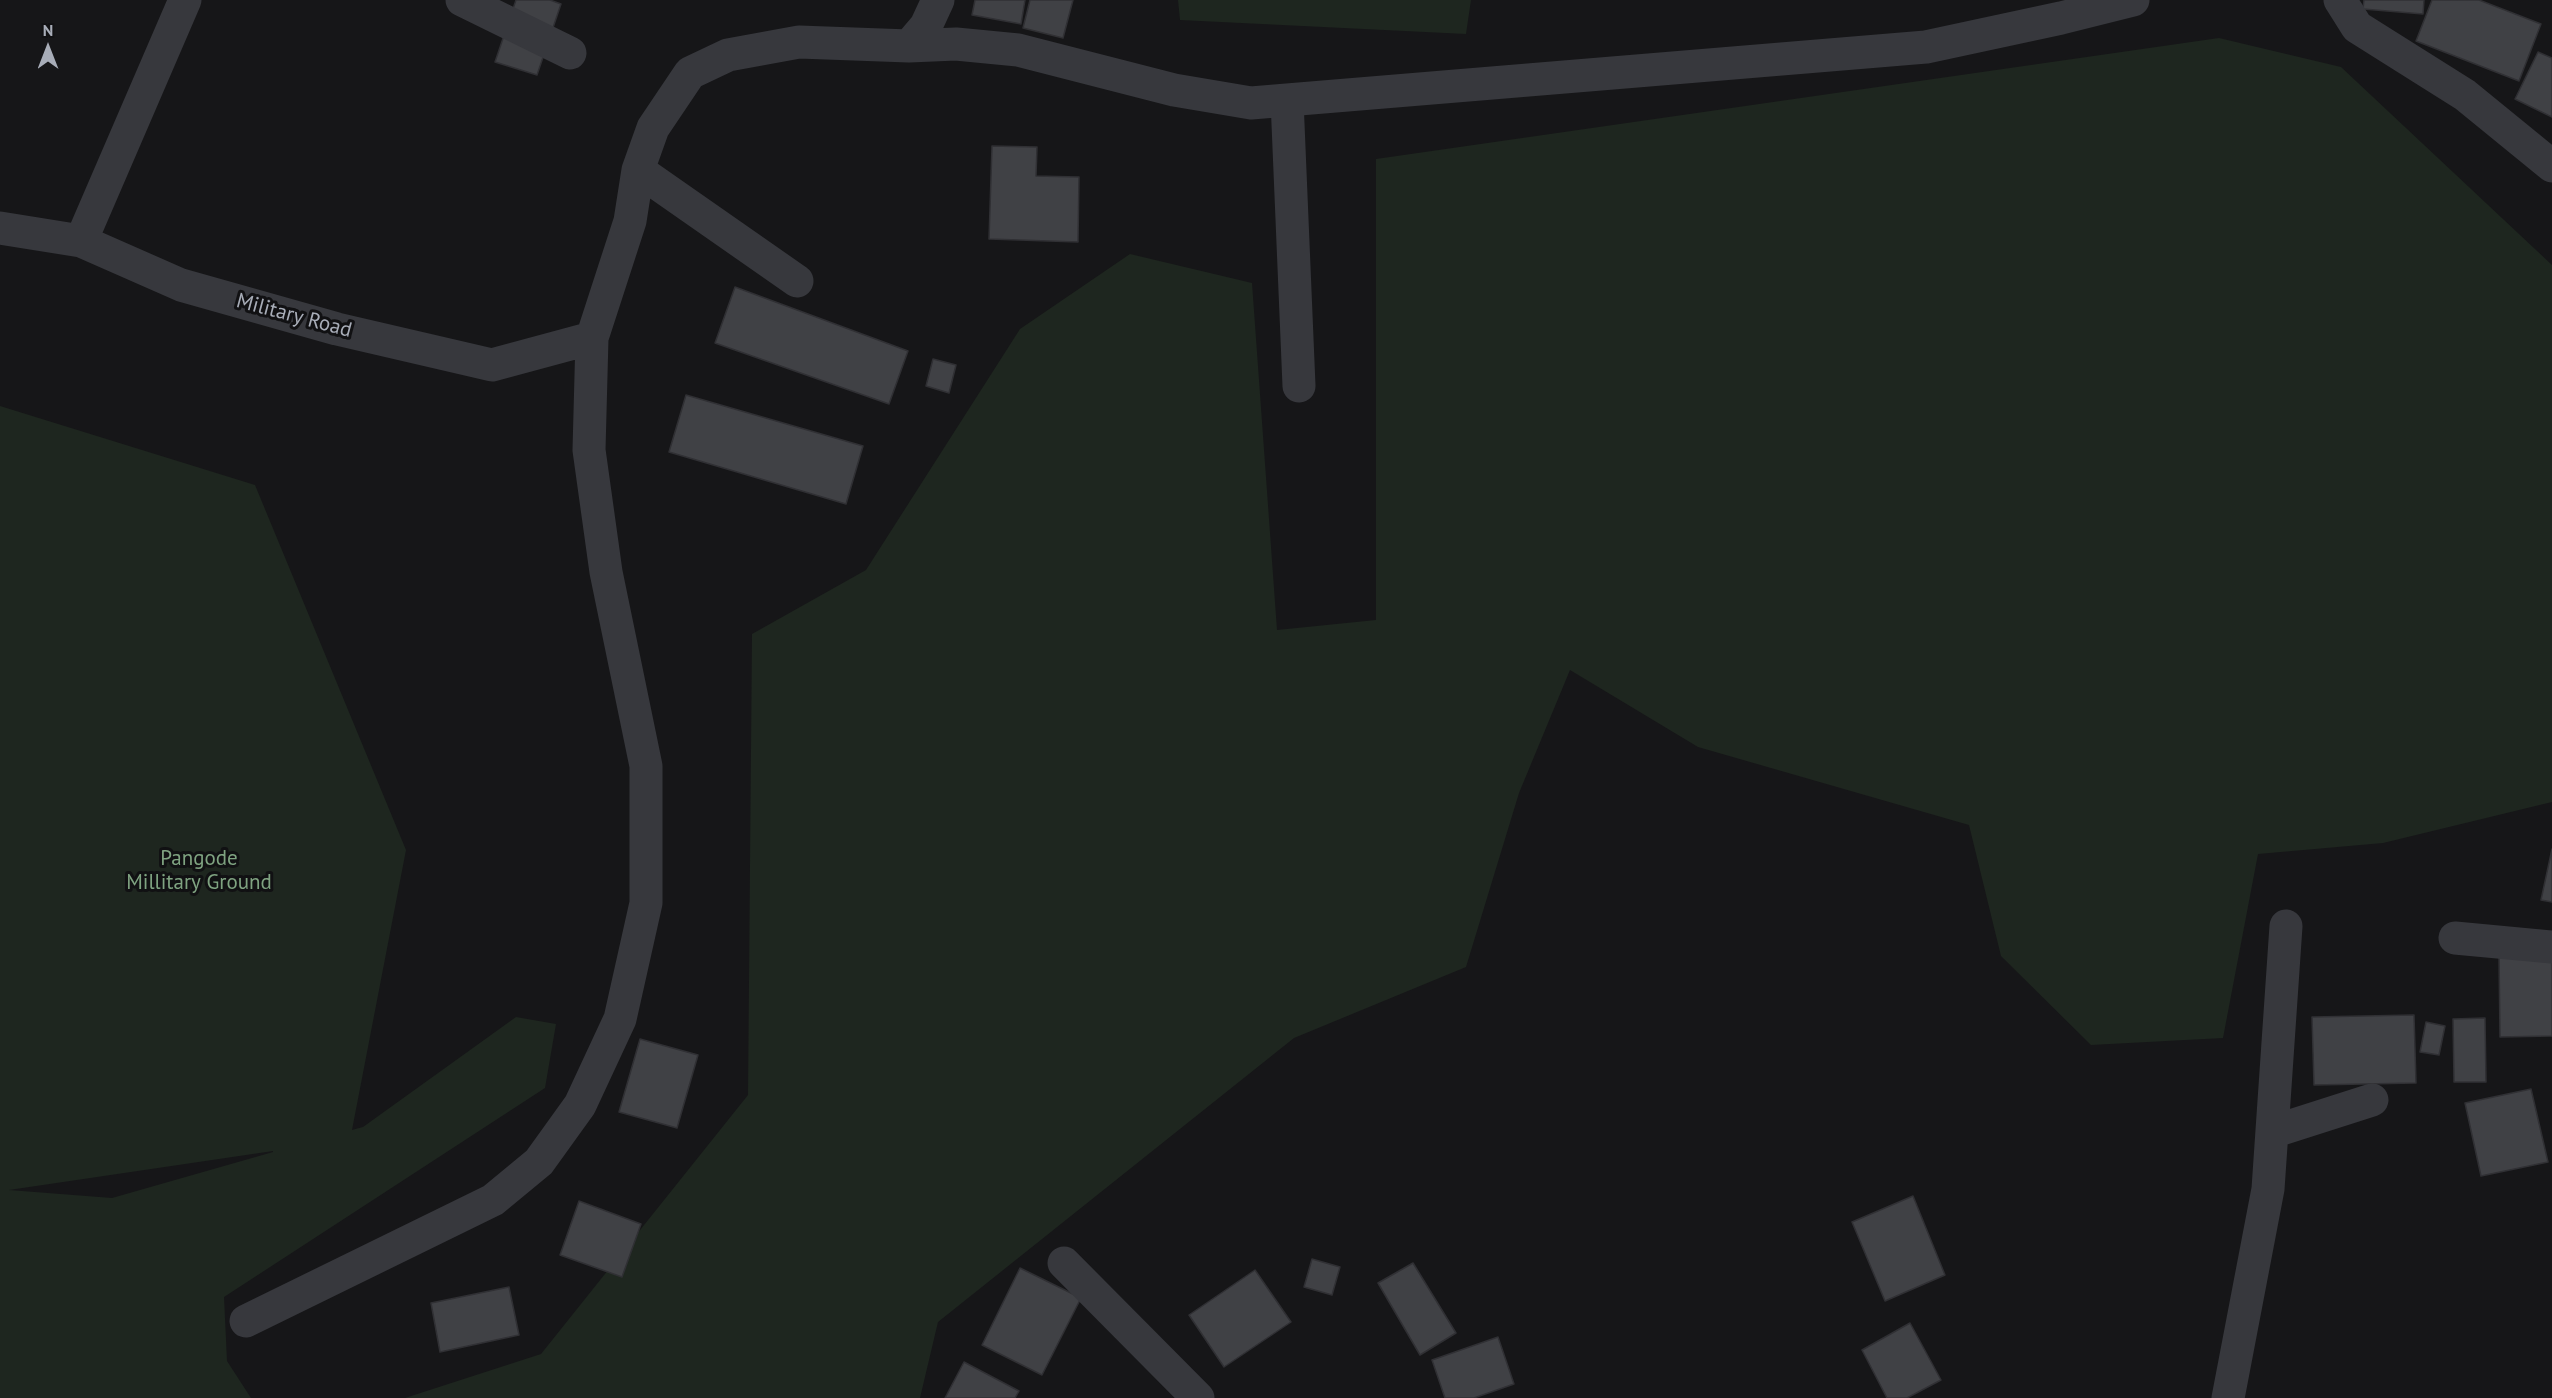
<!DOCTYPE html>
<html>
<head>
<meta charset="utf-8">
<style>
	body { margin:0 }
	#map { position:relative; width:2552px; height:1398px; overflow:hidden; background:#161618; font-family:"PT Sans",sans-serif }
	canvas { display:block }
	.north { position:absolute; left:18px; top:18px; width:60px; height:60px; -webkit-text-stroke:4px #111113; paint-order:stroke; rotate:0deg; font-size:16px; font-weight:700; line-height:24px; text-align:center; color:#a8adb8 }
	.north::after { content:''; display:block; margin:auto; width:21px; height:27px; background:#a8adb8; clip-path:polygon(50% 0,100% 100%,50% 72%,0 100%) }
</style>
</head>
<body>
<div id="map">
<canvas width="2552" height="1398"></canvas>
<div class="north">N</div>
</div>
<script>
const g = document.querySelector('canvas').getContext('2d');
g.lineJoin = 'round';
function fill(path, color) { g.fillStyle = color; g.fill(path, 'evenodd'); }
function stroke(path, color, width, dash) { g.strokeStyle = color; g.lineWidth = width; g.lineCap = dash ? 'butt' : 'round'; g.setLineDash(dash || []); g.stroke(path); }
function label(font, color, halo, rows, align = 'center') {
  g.font = font + ' "PT Sans",sans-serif'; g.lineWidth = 6; g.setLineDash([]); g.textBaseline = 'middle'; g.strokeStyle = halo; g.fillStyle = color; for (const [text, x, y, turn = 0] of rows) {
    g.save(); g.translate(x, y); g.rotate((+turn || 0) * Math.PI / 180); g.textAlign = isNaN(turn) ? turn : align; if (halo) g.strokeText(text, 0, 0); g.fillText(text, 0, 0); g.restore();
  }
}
fill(new Path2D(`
	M1178,0H1471L1466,34L1180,20Z
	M2219,38L2341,67L2552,265V802L2383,843L2258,854L2223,1038L2091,1045L2001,956L1969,825L1698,747L1570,670L1519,793L1466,967L1294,1038L938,1322L920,1398H405L541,1354L748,1095L752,634L866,570L1020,329L1130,254L1252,283L1277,630L1376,620V159Z
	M0,406L255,485L406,850L352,1130L363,1127L516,1017L556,1024L545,1088L224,1297L227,1361L251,1398H0ZM273,1152L112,1198L9,1190L273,1151Z`), '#1e261f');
const building = new Path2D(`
	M516,0H550L561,4L537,75L495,62Z
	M975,0H1025L1021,24L972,15Z
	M1030,0H1073L1063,38L1023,28Z
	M2364,0H2424L2423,14L2363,9Z
	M2432,0H2479L2541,24L2519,81L2416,41Z
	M2538,52L2552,58V117L2515,99Z
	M992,146L1037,147L1036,176L1079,177L1078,242L989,239Z
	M735,287L908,351L889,404L715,343Z
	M933,359L956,365L949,393L926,386Z
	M686,395L863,446L846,504L669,452Z
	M2552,849V902L2541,900Z
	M2499,956H2552V1036L2500,1037Z
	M2414,1015L2416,1083L2314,1085L2312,1017Z
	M2485,1018L2486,1082H2454L2453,1019Z
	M2426,1022L2445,1026L2439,1055L2420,1052Z
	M640,1039L698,1055L677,1128L619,1112Z
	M2531,1089L2548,1162L2481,1176L2465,1103Z
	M1913,1196L1945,1275L1885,1301L1852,1222Z
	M579,1201L641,1224L622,1277L560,1255Z
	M1312,1259L1340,1267L1332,1295L1304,1287Z
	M1413,1263L1456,1333L1420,1355L1378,1283Z
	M1020,1268L1081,1298L1042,1375L982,1345Z
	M1255,1270L1291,1322L1224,1367L1189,1315Z
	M509,1287L519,1335L440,1352L431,1303Z
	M1910,1323L1941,1380L1907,1398H1887L1862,1350Z
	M1498,1337L1514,1384L1474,1398H1445L1432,1360Z
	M964,1362L1019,1391L1015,1398H945Z`);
fill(building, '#404145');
stroke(building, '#303034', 1.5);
stroke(new Path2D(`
	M462,0L570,53
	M2340,0L2357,27L2465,95L2552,166
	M909,46L926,26L938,0
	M1287,100L1299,386
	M638,170L797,281
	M0,228L81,241L181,285L337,329L492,365L592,338
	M81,241L185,0
	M2455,938L2552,947
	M2272,1132L2372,1100
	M1064,1263L1198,1398
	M246,1321L493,1200L539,1162L580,1105L620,1019L646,903V766L606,572L589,450L592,338L630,221L638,170L653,128L690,73L728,55L799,42L909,46L956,44L1018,50L1174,90L1251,103L1926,47L2061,18L2133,0
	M2228,1398L2268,1189L2286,926`), '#37383d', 33);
label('21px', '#a8adb8', '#111113', [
	["Military Road",294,316,15]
]);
label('21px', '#7fa381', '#111113', [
	["Pangode",199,859],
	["Millitary Ground",199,883]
]);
</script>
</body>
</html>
